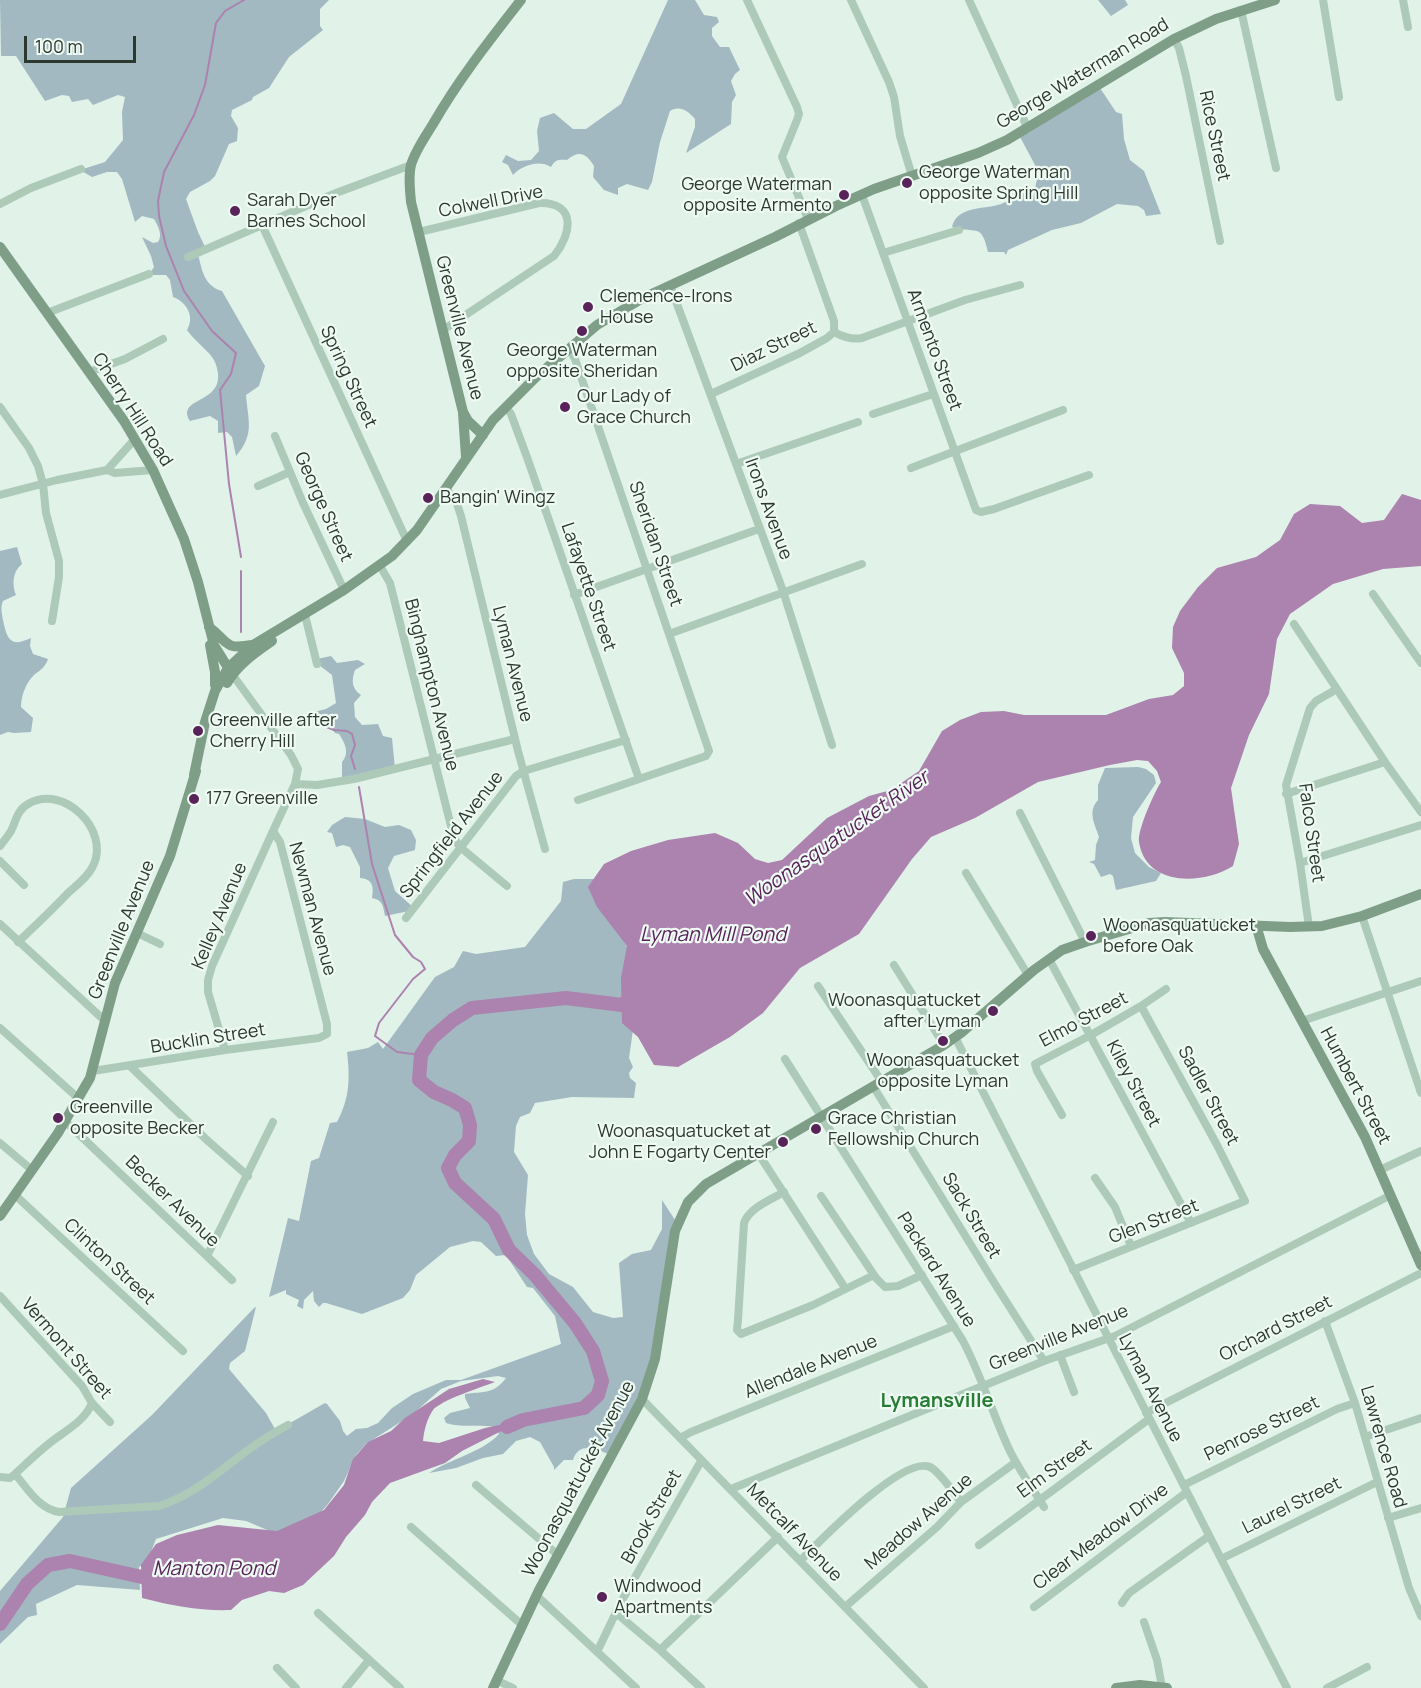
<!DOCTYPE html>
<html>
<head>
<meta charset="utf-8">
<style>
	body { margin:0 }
	#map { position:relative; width:1421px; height:1688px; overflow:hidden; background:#e1f2e9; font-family:Manrope,sans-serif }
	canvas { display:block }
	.scale { position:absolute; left:24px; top:36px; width:112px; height:27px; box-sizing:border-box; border:3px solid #2b392f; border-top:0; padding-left:8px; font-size:18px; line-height:21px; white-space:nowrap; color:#2b392f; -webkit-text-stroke:4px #eefaf3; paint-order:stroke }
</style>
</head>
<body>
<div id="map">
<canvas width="1421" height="1688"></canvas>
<div class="scale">100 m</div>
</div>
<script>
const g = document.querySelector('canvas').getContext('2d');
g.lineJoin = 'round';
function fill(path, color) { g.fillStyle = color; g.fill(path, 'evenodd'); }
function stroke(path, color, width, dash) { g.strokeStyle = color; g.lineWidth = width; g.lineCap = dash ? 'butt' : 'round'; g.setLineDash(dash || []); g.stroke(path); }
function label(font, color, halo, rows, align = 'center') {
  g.font = font + ' Manrope,sans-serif'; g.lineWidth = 4.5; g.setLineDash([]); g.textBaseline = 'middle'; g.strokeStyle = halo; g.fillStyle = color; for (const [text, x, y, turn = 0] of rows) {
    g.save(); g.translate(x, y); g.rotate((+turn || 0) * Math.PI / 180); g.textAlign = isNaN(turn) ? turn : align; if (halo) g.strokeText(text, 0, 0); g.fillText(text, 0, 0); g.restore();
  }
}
fill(new Path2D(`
	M0,0H329L320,9V26L323,30L289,57L269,88L253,97L252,100L232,110L231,116L238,128L237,141L229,144L215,176L210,181L190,192L186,199L198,232L206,249L198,254C202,270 204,286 222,291L265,366L259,386L246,395C248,421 255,434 236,456L232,437L227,432L218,433V421L210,416L190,421C174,395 232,406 215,362C211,352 194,341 187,330C195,317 187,302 173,297L170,280L166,275H149L154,267L151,256L142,237L153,243L158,242C163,235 158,226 154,219L142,216L135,222L122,179L117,172H107L92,177L80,170L105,162L123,140L122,112L125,97L118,95L93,105L88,99L72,102L69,96L62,95L45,101L16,56H1Z
	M668,0H695L704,15L717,17L719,22L712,28V36L720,47H729L740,70L735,74L731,81L736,95L732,102L731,124L686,153L695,127V119C688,111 680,105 670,111L660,142L652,182L648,190L627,184L618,188V195L604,190L593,177L594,166C586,153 579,150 567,160C558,159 555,160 551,167C539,159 521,166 513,175L508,165L502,162L506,155L518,161L531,160L539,151L537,131L540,118L554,113L573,129H586L621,104Z
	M1098,0H1125L1128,5L1111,16Z
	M1100,88L1116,112L1122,114L1124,139L1130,160L1144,171L1161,214L1146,216L1144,210L1138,206L1117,204L1081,223L1052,230L1008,250L1006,255L1004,252H988C981,221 976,235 952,227C957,205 985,210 1001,204C1009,201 1016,197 1023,193L1033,198L1037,179L1033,172L1035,165L1019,135Z
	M17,547L22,564C12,572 12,585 16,595L3,601C0,608 2,613 3,620C7,639 10,648 31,638L30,646L33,654L48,659C46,666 41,670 35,674C26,682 21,696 21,707L33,718L31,732L14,733L8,732L0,735V551Z
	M331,656L337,663L358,660L365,664L355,670C351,681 352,689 361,695L354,703L355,717L362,725L378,724L383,736L392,738L395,769L342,781V762C350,753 345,743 339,734L335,733L330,727H320L315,716L310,713L326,709L336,703L332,675L319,665L317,659Z
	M1138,767L1146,769L1154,775L1156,783L1133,817L1131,838L1135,853L1149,867L1161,873L1156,881L1116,890L1113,876L1110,874L1101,877L1094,864L1089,862L1095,860L1096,845L1099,837C1095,824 1087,812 1098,800V785L1105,768Z
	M345,817L365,819L385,827L399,825L411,830L416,840L415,850L394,856L388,868L395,891L414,908L409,911L385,916C383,906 383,900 372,898C374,887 373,879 360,878V867L350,847L343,845L336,847L332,833L327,832L332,825Z
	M574,879H594L633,959V1030L629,1058L633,1067L629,1073L630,1078L636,1083L634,1098L572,1097L535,1103L530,1113L520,1117L516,1126L514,1152L528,1175L525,1214L527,1235L534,1254L549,1274L573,1287L593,1312L613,1318L623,1317L619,1263L632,1254L651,1250L662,1229V1200L675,1220L649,1374L610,1455C597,1449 579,1441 573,1460H564L554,1470V1467L540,1442L530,1437L516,1441L503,1454L483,1458L456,1468L429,1473C450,1459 483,1452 499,1434L495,1427C479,1424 460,1428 446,1423L444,1418L450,1413L470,1408L465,1398V1394C484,1391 493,1395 506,1378L498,1376L461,1381L441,1389L413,1414L366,1444L356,1455L344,1481L328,1504L322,1511L289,1531L272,1532L246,1521L223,1518L156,1539L147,1562L139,1567L140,1590L77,1585L36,1604L37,1615L28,1617L0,1644V1591L63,1517L71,1488L152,1415L254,1308L256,1307L245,1351L230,1363L229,1369L266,1413L276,1431L325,1403L327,1404L340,1421L343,1431L347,1436L356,1429L367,1428L378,1423L392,1408L413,1394L446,1380H461L561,1344L555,1316L533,1288L527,1287L506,1255L496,1256L481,1242L473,1241L450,1247L416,1275L410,1290L403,1298L362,1314L326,1303H323L319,1307L314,1301L313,1291L304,1300L303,1309L297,1306L299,1300L286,1294V1290L269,1297L288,1218L299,1221L311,1161L319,1158L330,1123L337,1122C350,1098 350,1078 347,1052L368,1048L378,1042L383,1049L435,977L454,967L463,951L476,954L525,947L561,901L563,882Z`), '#a2b9c1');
fill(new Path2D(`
	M1402,494L1421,500V566L1383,569L1333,584L1290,614L1277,639L1269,694L1249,735L1231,788L1239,844L1233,866C1203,885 1146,887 1139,842C1137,831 1154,793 1161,782L1157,771L1148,761L1137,760L1110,765L1038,782L975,818L931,837L912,859L859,934L800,968L763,1013L730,1037L678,1067L654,1065L638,1037L622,1023L621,978L627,946L597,907L588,887L604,864L631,851L668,840L715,833L738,843L755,859L768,863L782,860L827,818L869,796L891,790L919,771L942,731L960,720L981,712L1004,711L1024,715H1106L1149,699L1173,695L1184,686V673L1172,648L1173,627L1180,611L1198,587L1217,568L1256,557L1280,540L1294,514L1310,504L1340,506L1362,523L1384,520Z
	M483,1379L495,1382C482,1387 441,1400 433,1410C427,1419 424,1430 423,1441L439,1443L485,1428L523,1420L462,1451L445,1463L390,1483L372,1502L365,1515L346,1537L334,1556L303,1585L284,1593L269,1591L242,1600L231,1610C201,1611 172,1606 142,1598L141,1565L156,1544L177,1535L218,1525L277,1531L324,1510L344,1485L353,1459L368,1442L391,1431L405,1418L449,1389Z`), '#ac82ae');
stroke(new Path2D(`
	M241,557L229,484L220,390L231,374L236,353L212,331L184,291L166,246L159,216L158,201L164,172L194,115L205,85L216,23L225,11L244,0
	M241,571V632
	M314,722L334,730L347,731L352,734L355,745L351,756L355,769
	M359,787L372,864L395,935L413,957L421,962L425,969L413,979L379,1023L375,1036L397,1052L421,1055`), '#ac82ae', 2);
stroke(new Path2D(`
	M507,1427L523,1420L584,1408L598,1395L602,1381L593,1351L575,1323L535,1275L509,1250L494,1219L455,1183L448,1168L455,1155L469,1141L470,1125L465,1108L452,1100L434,1092L419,1080L421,1055L432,1038L453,1020L472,1008L566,998L622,1005L635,995
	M0,1624L27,1584L48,1565L70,1561L142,1577H159`), '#ac82ae', 14);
stroke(new Path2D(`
	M747,0L797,107L799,114L797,120L782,157L808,219
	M851,0L889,82L894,97L900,136L912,176
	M969,0L1028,129
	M1323,0L1339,97
	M1403,0L1408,27
	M1241,10L1276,168
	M1174,39L1179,48L1186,76L1220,241
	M862,195L976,510L981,512L994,509L1089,475
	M0,204L31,188L81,169
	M799,223L834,321V332
	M262,225L407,541
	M419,232L539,203C578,202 571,235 554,256L443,330
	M883,253L959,230
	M188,257L336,193L411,165
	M670,285L783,591L832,745
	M47,313L149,274
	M834,332C843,337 852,340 862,338L965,300L1020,285
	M569,349L575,359L709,751L706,756L578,800
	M89,372L125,359L163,339
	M711,394L800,353L827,338L834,332
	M0,407L29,448L38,466L43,484L46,513L59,561V577L52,621
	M506,407L511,414L528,460L639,779
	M873,414L933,394
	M275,436L303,503L344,590
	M736,464L858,422
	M911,468L1063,410
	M107,470L135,439
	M258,486L290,472
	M446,488L457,504L461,516L518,751L545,849
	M0,495L57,480L107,470L115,473L153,470
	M380,566L390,583L454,838L460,847L507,886
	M1373,594L1421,663
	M574,595L759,529
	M305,615L317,664
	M1294,624L1385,762L1421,812
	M669,634L862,564
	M295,784L317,785L354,779L515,739
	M1286,794L1385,762
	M1020,813L1085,942
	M0,846C4,841 8,836 11,831C16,821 17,810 28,804C63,783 111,830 93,866C88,877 77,885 68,893C52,910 35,926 18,942
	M0,861L24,885
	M1300,863L1421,825
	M966,873L1028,975
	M1362,916L1421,1093
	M406,918L516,776L524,771L626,740
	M0,924L104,1020
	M1309,927L1300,863L1286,785L1310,708L1316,701L1337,689
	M137,933L160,944
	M1049,959L1191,1223
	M894,965L944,1045
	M818,986L882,1082
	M1302,1021L1421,981
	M0,1028L78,1098
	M955,1037L1287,1688
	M225,1050L208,992V980L212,966L273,831
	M785,1059L963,1341C981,1375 992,1412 1008,1447C1018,1469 1032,1487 1044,1507
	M131,1067L208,1141L248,1176
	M93,1071L225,1050L319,1038L327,1034V1024L280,842L273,831L295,784L298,769L291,755L232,674
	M873,1086L995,1284L1044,1361
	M1062,1115L1037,1071L1035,1064L1091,1035L1141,1006L1166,989
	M65,1121L232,1280
	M0,1143L32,1170
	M758,1153L845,1288
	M1380,1170L1421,1151
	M1095,1178L1115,1207L1131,1246
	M784,1192C772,1199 749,1208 744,1223L738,1320L737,1330L741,1334L813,1305L874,1275
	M15,1195L183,1351
	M821,1196L876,1278L885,1287L898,1286L922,1275
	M207,1256L273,1122
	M1073,1270L1245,1201L1217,1145L1141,1006
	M0,1296L82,1386L92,1403L110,1422
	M1325,1321L1355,1403L1409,1588L1421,1616
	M1060,1355L1074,1392
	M642,1399L924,1688
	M1146,1413L1421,1273
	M1365,1437L1421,1418
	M680,1438L691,1432L954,1326
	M15,1474C28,1489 39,1509 59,1512L159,1506C195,1495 221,1469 251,1448C263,1439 275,1432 288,1425
	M0,1477L10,1478L15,1474C27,1463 38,1452 51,1442C65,1431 85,1421 92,1403
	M476,1485L558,1555
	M1184,1485L1337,1409L1355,1403
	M731,1489L1044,1361L1115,1336L1391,1195
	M1388,1518L1421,1508
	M411,1527L522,1625
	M979,1545L1149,1419
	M1221,1559L1377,1482
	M801,1560C821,1540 903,1455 930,1467C939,1471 954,1493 961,1502
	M537,1596L636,1688
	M1122,1603L1129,1593L1209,1536
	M845,1607L937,1527L961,1502L1016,1462
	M1034,1607L1187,1492
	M318,1613L400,1688
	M616,1613L660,1650L701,1688
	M1144,1622L1157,1660L1162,1687
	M660,1650L778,1537
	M597,1652L621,1602L701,1461
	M277,1668L296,1688
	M496,1680L513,1688
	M346,1688L369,1660
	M1327,1688L1367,1667`), '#adcab8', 8);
stroke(new Path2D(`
	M0,247L124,421L153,470L184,539L198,582L214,645L230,671
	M463,413L466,457
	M483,435L468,421L463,412L411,202C410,189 408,177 411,165C415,151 425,137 433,124C459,79 489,41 521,0
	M209,627C229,642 223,650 252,645
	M210,645L215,672V685
	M227,683C238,664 255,653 272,641
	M194,775L205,722L215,691L228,668L253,645L344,590L392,556L417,530L493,420L536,377L597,325L643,298L775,237L836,206L874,189L978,153L1007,140L1174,39L1216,19L1275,0
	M1256,925L1263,949L1365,1137L1421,1265
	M0,1216L58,1133L90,1078L115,983L170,856L196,771
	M493,1688L539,1590L642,1399L655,1359L675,1231L688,1202L706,1184L944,1045L961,1033L1034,970L1062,950L1085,942L1149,923L1165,922L1290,927L1322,926L1362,916L1421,894
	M1116,1688L1140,1685L1167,1688`), '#7f9e87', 10);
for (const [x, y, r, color] of [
	[907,183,6,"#572358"],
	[844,195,6,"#572358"],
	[235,211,6,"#572358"],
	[588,307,6,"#572358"],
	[582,331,6,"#572358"],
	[565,407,6,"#572358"],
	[428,498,6,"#572358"],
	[198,731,6,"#572358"],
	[194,799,6,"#572358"],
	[1091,936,6,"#572358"],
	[993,1011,6,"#572358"],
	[943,1041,6,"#572358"],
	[58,1118,6,"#572358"],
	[816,1129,6,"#572358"],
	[783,1142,6,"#572358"],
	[602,1597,6,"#572358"]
]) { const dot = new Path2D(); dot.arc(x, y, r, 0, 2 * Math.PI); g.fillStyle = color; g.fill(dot); stroke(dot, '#eefaf3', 2); }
label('18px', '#2b392f', '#eefaf3', [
	["George Waterman Road",1083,74,-31],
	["Rice Street",1214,136,78],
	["Colwell Drive",491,202,-11],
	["Greenville Avenue",459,328,76],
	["Diaz Street",774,347,-26],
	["Armento Street",934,350,70],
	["Spring Street",348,377,65],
	["Cherry Hill Road",132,410,57],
	["George Street",323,507,66],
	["Irons Avenue",768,509,70],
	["Sheridan Street",655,544,71],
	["Lafayette Street",588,587,71],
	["Lyman Avenue",512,664,76],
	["Binghampton Avenue",431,685,76],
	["Falco Street",1311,833,82],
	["Springfield Avenue",452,835,-52],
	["Newman Avenue",312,909,75],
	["Kelley Avenue",220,916,-67],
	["Greenville Avenue",122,930,-68],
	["Elmo Street",1084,1020,-28],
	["Bucklin Street",208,1039,-9],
	["Kiley Street",1133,1084,62],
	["Humbert Street",1355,1086,62],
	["Sadler Street",1208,1096,62],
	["Becker Avenue",172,1202,44],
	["Sack Street",971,1216,59],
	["Glen Street",1154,1222,-21],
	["Clinton Street",109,1262,43],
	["Packard Avenue",936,1270,58],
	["Orchard Street",1276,1329,-27],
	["Greenville Avenue",1059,1338,-22],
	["Vermont Street",66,1349,49],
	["Allendale Avenue",811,1367,-22],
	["Lyman Avenue",1150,1388,63],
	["Penrose Street",1262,1429,-26],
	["Lawrence Road",1383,1447,74],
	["Elm Street",1055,1469,-36],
	["Woonasquatucket Avenue",579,1479,-62],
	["Laurel Street",1292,1506,-26],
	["Brook Street",652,1517,-61],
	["Meadow Avenue",919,1522,-41],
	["Metcalf Avenue",794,1533,46],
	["Clear Meadow Drive",1101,1537,-37]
]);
label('18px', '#2b392f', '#eefaf3', [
	["George Waterman",919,173],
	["opposite Spring Hill",919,194],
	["George Waterman",832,185,"right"],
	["opposite Armento",832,206,"right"],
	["Sarah Dyer",247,201],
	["Barnes School",247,222],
	["Clemence-Irons",600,297],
	["House",600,318],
	["George Waterman",582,351,"center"],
	["opposite Sheridan",582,372,"center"],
	["Our Lady of",577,397],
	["Grace Church",577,418],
	["Bangin' Wingz",440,498],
	["Greenville after",210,721],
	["Cherry Hill",210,742],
	["177 Greenville",206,799],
	["Woonasquatucket",1103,926],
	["before Oak",1103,947],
	["Woonasquatucket",981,1001,"right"],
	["after Lyman",981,1022,"right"],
	["Woonasquatucket",943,1061,"center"],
	["opposite Lyman",943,1082,"center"],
	["Greenville",70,1108],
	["opposite Becker",70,1129],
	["Grace Christian",828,1119],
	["Fellowship Church",828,1140],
	["Woonasquatucket at",771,1132,"right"],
	["John E Fogarty Center",771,1153,"right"],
	["Windwood",614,1587],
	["Apartments",614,1608]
], 'left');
label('italic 20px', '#572358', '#eefaf3', [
	["Woonasquatucket River",837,839,-35],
	["Lyman Mill Pond",713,935],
	["Manton Pond",214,1569]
]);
label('bold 20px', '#287d35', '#eefaf3', [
	["Lymansville",937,1401]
]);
</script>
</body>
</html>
